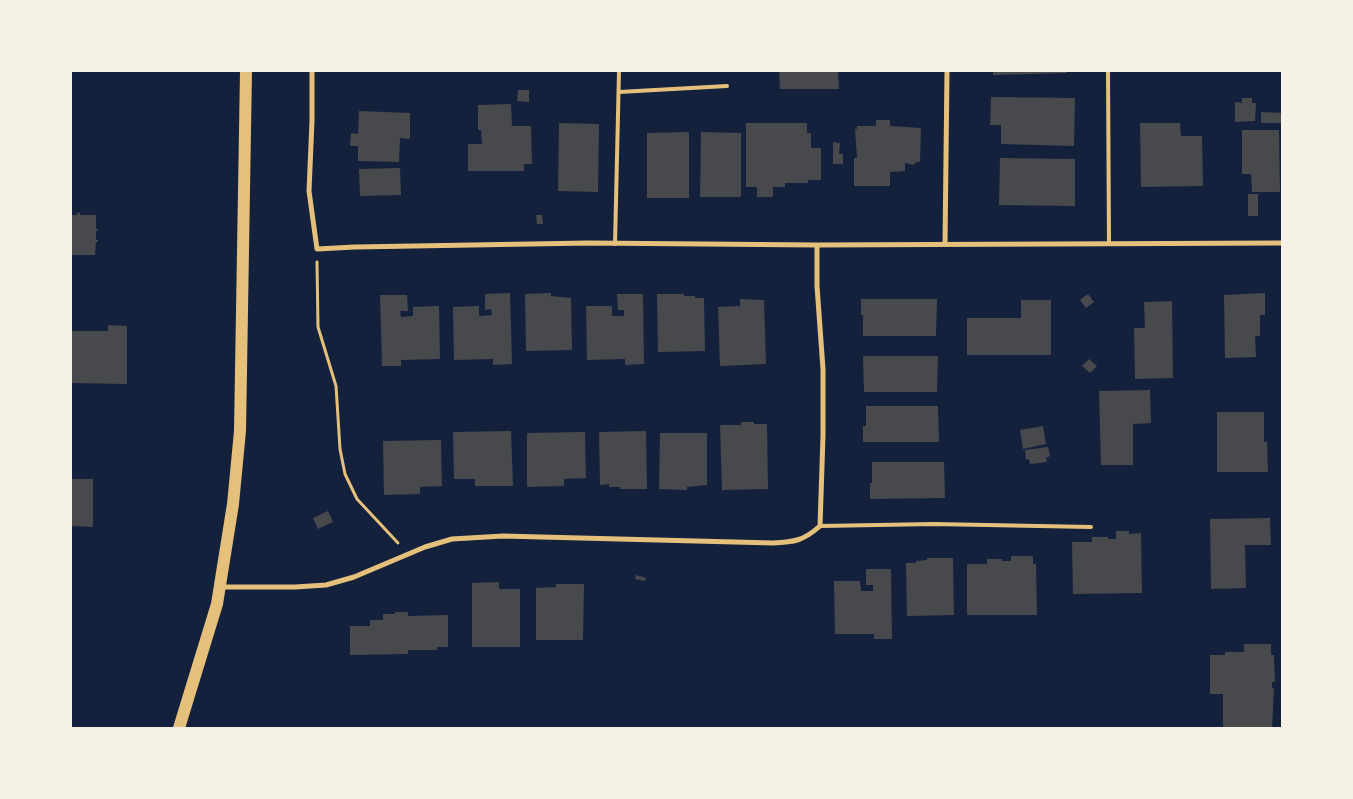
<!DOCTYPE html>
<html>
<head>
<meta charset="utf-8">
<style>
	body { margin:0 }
	#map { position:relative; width:1353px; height:799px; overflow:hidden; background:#14213d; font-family:"PT Sans Narrow",sans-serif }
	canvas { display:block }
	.frame { position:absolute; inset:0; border:72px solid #f6f1e7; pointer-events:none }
</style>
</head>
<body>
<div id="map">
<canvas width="1353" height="799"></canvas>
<div class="frame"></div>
</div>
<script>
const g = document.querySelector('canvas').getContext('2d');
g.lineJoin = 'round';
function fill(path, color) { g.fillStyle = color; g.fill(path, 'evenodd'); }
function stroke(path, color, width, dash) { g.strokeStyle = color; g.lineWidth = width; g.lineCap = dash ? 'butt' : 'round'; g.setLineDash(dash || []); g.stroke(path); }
fill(new Path2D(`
	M779,71H838L839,89H780Z
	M993,71H1067V73L993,75Z
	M518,90H529V102L517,101Z
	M991,97L1075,98L1074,146L1001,144V125H990Z
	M1242,98H1252V103H1256L1255,121L1235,122V102L1242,103Z
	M511,104L512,126H531L532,164H524V171H468V144H482L481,130H478V105Z
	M359,111L410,113V139L400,138L399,162L358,161V146H350L351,133L358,134Z
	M1261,112L1282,113V123H1261Z
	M876,120H890V126L921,128L920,162H916L914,165L905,163V171L890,172V186H854V158H857L855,129H857V126H876Z
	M559,123L599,124L598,192L558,191Z
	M746,123H807V133H811V148H821V180H808V183H785V187H773V197H757V187H746Z
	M1140,123H1180L1181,136H1202L1203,186L1141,187Z
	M1242,130H1279L1280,192H1252L1251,174H1242Z
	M689,132V198H647V133Z
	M701,132L741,133V197H700Z
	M833,142L840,143L839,154H843V164H833Z
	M1000,158L1075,159V206L999,205Z
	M400,168L401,195L360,196L359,169Z
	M1248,194H1258V216H1248Z
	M77,213H80V215H96V229H98V231H96V240H98V242H96L95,255H71V215H77Z
	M536,215H542L543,224H537Z
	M510,293L512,364L493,365V359L454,360L453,307L479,306V316L492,315L491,309L485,310V294Z
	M551,293V296L571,298L572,350L526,351L525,294Z
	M1265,293V315H1260V336H1255L1256,357L1225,358L1224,295Z
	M617,294H643L644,364L625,365V359L587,360L586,306H612V316H624V310H618Z
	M657,294H684V296H695V298H704L705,351L658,352Z
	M1088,294L1094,302L1086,308L1080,300Z
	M380,295H407L408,311H400L401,317L413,316V307L439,306L440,359L401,360V366H382Z
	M740,299L764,300L766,364L720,366L718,307L739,306L740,308Z
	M861,299H937L936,336H863V315H861Z
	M1021,300H1051V355H967V318H1021Z
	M1172,301L1173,378L1135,379L1134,328H1145L1144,302Z
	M108,325L127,326V384L71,383V331H108Z
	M863,356H938L937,392H864Z
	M1089,359L1097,366L1090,373L1082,366Z
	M1150,390L1151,423L1133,424V465H1101L1099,391Z
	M866,406H938L939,442H863V426H866Z
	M1217,412H1264V442L1267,441L1268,472H1217Z
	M741,422H754V424H767L768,489L722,490L720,425H741Z
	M1043,426L1046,444L1023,449L1020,430Z
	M511,431L513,486H475V479H454L453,432Z
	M646,431L647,489H620V487H609V484L600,485L599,432Z
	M585,432L586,478L564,479V486L527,487V433Z
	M660,433H707V485L687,487V490L659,489Z
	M441,440L442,486L420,487V494L384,495L383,441Z
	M1048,447L1050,456L1046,458L1047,462L1030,464L1029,459L1026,460L1025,450Z
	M872,462H944L945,498L870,499V483H872Z
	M71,479H93V527L71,526Z
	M328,511L333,522L318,529L313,518Z
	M1270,518L1271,545H1245L1246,588L1211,589L1210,519Z
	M1116,531H1129V534L1141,533L1142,593L1073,594L1072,542H1092V537H1108V539H1116Z
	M1011,556H1033V564H1036L1037,615H967V564H987V559H1002V561H1011Z
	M927,558H953L954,615L907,616L906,563H916V561L927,560Z
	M866,569H891L892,639H874V634H835L834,581H860L861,591H873V585H866Z
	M636,575L646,578L645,581L635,579Z
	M499,582V589H520V647H472V583Z
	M556,584H584L583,640H536V588L556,587Z
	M395,612H408V616L448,615V647H437V650H408V654L350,655V626H370V620H383V614H395Z
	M1244,644H1271V655H1274L1275,682H1272V688H1274L1272,728H1223V694H1210V655H1225V652H1244Z`), '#48494c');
stroke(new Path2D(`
	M317,262L318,327L336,386L340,449L345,474L357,499L398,543`), '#e5c07b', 3);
stroke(new Path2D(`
	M1108,71L1109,244
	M619,92L727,86
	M615,244L619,71
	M820,526L934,524L1091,527`), '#e5c07b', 4);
stroke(new Path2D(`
	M312,71V121L309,191L317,249L355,247L589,243L817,245L1282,243
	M945,244L947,71
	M220,587H295L326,585L354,577L425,547L452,539L503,536L773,543C794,542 803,541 820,526L823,436V369L817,286V245`), '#e5c07b', 5);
stroke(new Path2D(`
	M179,728L217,604L233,504L240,431L246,71`), '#e5c07b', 12);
</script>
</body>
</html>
